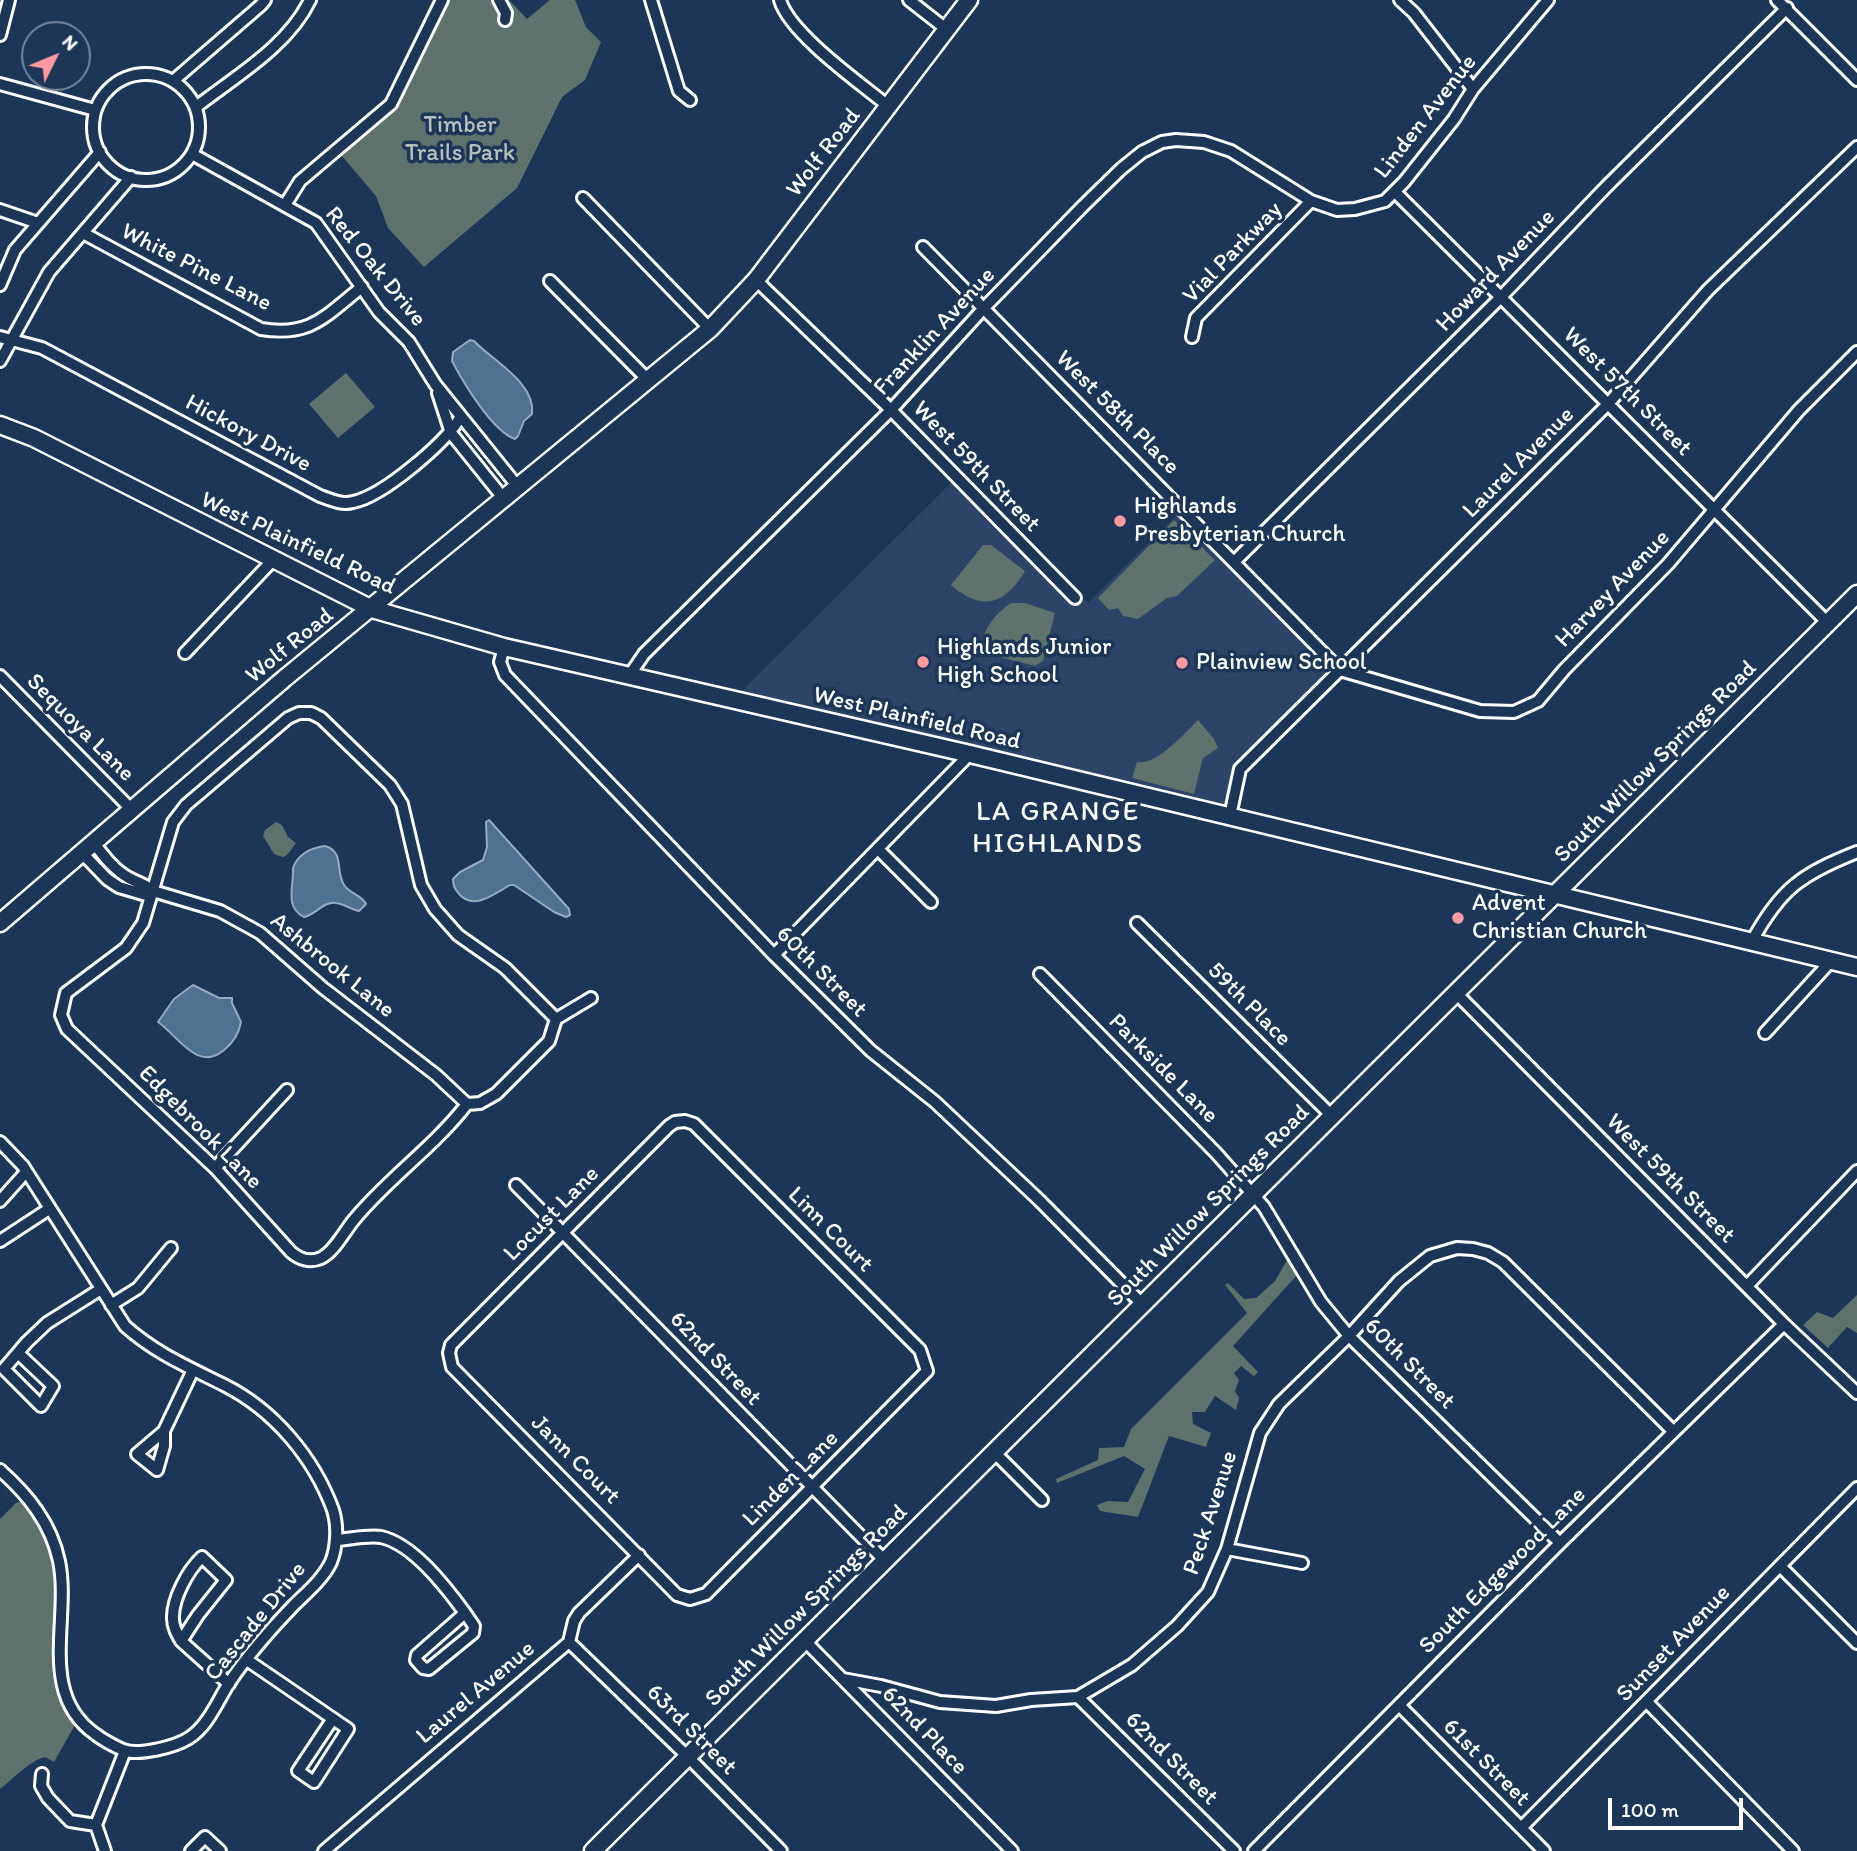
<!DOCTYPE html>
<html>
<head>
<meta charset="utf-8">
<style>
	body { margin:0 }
	#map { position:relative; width:1857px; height:1851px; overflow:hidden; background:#1d3557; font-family:Itim,sans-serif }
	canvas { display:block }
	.north { position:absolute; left:21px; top:21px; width:70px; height:70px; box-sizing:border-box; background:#1d3557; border:2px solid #77869a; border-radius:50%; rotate:47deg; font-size:19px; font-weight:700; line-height:28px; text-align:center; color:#fff }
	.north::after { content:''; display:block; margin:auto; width:24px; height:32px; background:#ff9aa2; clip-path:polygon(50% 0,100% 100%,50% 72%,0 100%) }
	.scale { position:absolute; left:1608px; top:1798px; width:135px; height:32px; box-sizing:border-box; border:4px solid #fff; border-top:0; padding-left:9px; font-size:21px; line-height:24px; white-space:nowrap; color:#fff; -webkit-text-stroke:5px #1d3557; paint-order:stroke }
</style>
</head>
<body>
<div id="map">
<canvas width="1857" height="1851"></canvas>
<div class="north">N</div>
<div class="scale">100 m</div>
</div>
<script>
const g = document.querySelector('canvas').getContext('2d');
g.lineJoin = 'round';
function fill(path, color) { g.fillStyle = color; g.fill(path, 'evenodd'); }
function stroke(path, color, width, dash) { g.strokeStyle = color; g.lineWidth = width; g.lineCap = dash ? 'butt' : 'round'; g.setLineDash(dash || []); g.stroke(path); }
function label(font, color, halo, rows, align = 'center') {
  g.font = font + ' Itim,sans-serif'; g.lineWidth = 7; g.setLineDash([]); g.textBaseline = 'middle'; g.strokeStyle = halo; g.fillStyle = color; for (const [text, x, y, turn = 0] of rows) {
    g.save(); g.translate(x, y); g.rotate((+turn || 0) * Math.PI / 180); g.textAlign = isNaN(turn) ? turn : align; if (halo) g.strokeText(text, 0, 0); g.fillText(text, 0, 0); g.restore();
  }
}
fill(new Path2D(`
	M954,480L1065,593L1089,602L1180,512L1332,666L1326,676L1252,749L1232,775L1224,804L1220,805L740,693Z`), '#2d4367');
fill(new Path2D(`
	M450,0H509L527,19L550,0H575L586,27L601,42L585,80L562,97L517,188L424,267L388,228L376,196L341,155L390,112L400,100Z
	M346,373L375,407L338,438L309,404Z
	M1174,520L1215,560L1177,596L1167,598L1138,619L1123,616L1118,608L1109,610L1098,598Z
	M983,545H991L1025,571C1005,605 982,612 951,585Z
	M1011,603H1025L1055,613L1043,661L1035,666L980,652C984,629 992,616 1011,603Z
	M1198,720L1214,739L1218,748L1203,758L1194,794L1132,778L1137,762C1156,766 1185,733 1198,720Z
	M276,822L282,825L288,837L296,843L287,855L283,857L274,854L263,836L265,830Z
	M1287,1260L1298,1274L1233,1346L1258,1372L1254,1376L1241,1366L1234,1373L1239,1380L1235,1391L1239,1398L1236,1410L1215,1396L1205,1412H1192L1193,1424L1211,1433L1206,1447L1169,1436L1138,1517L1100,1511L1097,1505L1108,1501L1128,1502L1145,1469L1124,1456L1057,1483L1056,1479L1098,1460L1099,1448L1124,1447L1131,1429L1247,1313L1225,1285L1228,1283L1244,1299L1256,1298L1275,1281Z
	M1857,1295V1333L1847,1327L1828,1348L1803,1325L1817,1312L1833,1318Z
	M21,1501C54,1533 57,1585 55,1628C53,1647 50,1669 55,1687C59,1702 67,1713 75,1725L54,1762L45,1757C29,1761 14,1778 0,1789V1519L16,1503Z`), '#5e716c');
const water = new Path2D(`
	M470,340L474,341C493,361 536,383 532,414L524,421L518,436L515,439C492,431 463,382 452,361L453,352Z
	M489,820L569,909L570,915L566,917L554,912L514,885H510C494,894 474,911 459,894C455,889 453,886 453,879L460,872L483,860L487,847L486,822Z
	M325,846C345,852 335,871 344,885C350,894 362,895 366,904L359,911C351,910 345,904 336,903C323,901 316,915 304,917C284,907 294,886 293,868C298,854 310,848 325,846Z
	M193,985L219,998H232V1003L241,1022C239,1033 233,1043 224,1050C198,1073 177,1035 158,1022L174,999Z`);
fill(water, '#517192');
stroke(water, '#97aabe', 2);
const street = new Path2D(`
	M499,0L506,13L505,20
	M651,0L679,91L690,100
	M780,0C790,34 860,83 888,106
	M909,0L946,29
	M1400,0L1414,13L1473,89
	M1777,0L1857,80
	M0,35L9,0
	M93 127a53 53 0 1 1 106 0a53 53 0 1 1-106 0Z
	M173,81L261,5L265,0
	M0,84L95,110
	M196,107C236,76 288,46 310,0
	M192,154L316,223L379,312L409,342L435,384L518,487
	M1395,192L1828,623
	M583,198L710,329
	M285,205L300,181L391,104L442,0
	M0,210L38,223
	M83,233L261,329C311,337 325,316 362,287
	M923,247L1340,670L1480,711L1514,712L1538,701L1564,670L1668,564L1799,410L1857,352
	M756,280L891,410L1075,598
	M550,281L648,380
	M0,285L15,250L100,152
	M0,337L42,348L320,496C331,500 342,505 353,502C383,496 444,444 460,418
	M1192,337L1196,318L1311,201
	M0,361L49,272L131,177
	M438,393L451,433L504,499
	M1234,562L1502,296L1606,187L1787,8
	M504,647L500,662L505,675L774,955L871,1051L935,1102L1039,1200L1143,1305
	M185,653L273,560
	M0,676L131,809
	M629,676L644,654L891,410L984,308L1083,206L1121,169L1142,152L1162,142L1176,140L1204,142L1231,151L1311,201L1337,210L1355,209L1385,201L1404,182L1454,119L1473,89L1548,0
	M299,713H311L321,718L390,785L402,804L421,885L435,909L458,935L505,968L556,1019L549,1041L496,1094L480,1103L467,1104C433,1148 387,1179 353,1221C344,1232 334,1252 321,1258C310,1263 299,1259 291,1252L215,1168L67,1029L61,1015L66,993L126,948L143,923L173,822L186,805L288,718Z
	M1230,816L1240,769L1608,404L1708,290L1857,147
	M93,842C103,855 114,870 129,878C138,883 145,884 153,891L220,911L260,933L323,988L436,1075L467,1104
	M878,849L931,902
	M81,852L107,879L119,887L146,895L153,891
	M1137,923L1332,1116
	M1752,941C1781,888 1802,874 1857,852
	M774,955L970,754
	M1040,974L1216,1153L1264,1207L1321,1302L1349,1336L1560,1543
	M1456,993L1784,1324L1857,1393
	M556,1019L591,998
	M1765,1033L1831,961
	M685,1121L694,1124L920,1350L927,1371L706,1594L690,1599L677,1595L452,1367L449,1353L451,1345L669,1126L675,1122Z
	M0,1142L23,1166L125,1326C155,1353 188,1367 224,1385C274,1410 314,1458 333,1510C338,1526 337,1547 331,1562C323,1579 306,1593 293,1606C270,1630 247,1656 229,1683C217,1702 208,1726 189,1738C175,1747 138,1756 123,1750C114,1746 103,1740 95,1734C37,1693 71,1619 59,1561C51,1523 28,1495 0,1470
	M215,1168L287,1090
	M516,1185L885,1561
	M0,1201L26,1172
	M0,1241L49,1209
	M1747,1286L1857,1171
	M111,1305L138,1288L171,1248
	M18,1353L53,1386L41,1406L4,1369L27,1342L47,1323L101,1289
	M164,1431V1446L157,1470L137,1454L164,1431L192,1372
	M994,1452L1042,1500
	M337,1540C350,1539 368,1535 381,1537C413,1544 446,1587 465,1613
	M1227,1549L1302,1563
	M1780,1566L1857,1643
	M465,1613L474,1626L473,1633L429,1669L423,1668L416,1660L417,1655Z
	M181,1641C177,1634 173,1627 173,1619C172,1599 188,1570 202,1557L226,1580L198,1615L181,1641L229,1684
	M805,1641L1012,1851
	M569,1642L688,1757L781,1851
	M247,1660L348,1729L314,1782L298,1771L332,1720
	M843,1679L881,1686L940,1702L996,1706L1031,1700L1078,1697L1132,1665L1177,1626L1208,1592L1227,1549L1260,1433L1279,1404L1349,1336L1399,1281L1430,1256L1457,1248L1473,1249L1488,1253L1503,1262L1673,1431
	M1078,1697L1234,1851
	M1647,1702L1793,1851
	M1399,1705L1544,1851
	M42,1774L41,1786L48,1798L70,1821L96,1825L105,1851
	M96,1825L125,1751
	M1521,1828L1857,1488
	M191,1851L205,1837L220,1851
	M324,1851L569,1642L574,1621L579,1613L639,1555
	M1254,1851L1560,1543L1784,1324`);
const secondary = new Path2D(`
	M0,425L34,438L372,609L504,647L970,754L1857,967
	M0,923L285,678L710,329L756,280L969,0
	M593,1851L1857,594`);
stroke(street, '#fff', 16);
stroke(secondary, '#fff', 21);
stroke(street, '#1d3557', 10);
stroke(secondary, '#1d3557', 16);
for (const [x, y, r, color] of [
	[1120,521,7,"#ff9aa2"],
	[923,662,7,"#ff9aa2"],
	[1182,663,7,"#ff9aa2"],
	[1458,918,7,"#ff9aa2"]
]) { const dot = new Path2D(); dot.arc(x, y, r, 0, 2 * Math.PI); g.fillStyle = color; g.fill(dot); stroke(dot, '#1d3557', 2.5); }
label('24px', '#fff', '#1d3557', [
	["Linden Avenue",1426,117,-52],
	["Wolf Road",824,153,-52],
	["Vial Parkway",1233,253,-46],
	["Red Oak Drive",375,267,51],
	["White Pine Lane",196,268,27],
	["Howard Avenue",1496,271,-46],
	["Franklin Avenue",935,332,-47],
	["West 57th Street",1627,392,45],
	["West 58th Place",1117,413,45],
	["Hickory Drive",248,434,28],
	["Laurel Avenue",1519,463,-45],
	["West 59th Street",976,467,46],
	["West Plainfield Road",298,544,25],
	["Harvey Avenue",1613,589,-46],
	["Wolf Road",290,646,-39],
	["West Plainfield Road",917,719,13],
	["Sequoya Lane",80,728,45],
	["South Willow Springs Road",1656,762,-45],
	["Ashbrook Lane",332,966,39],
	["60th Street",821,972,45],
	["59th Place",1249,1005,45],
	["Parkside Lane",1163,1069,45],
	["Edgebrook Lane",200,1128,45],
	["West 59th Street",1670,1179,45],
	["South Willow Springs Road",1209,1206,-45],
	["Locust Lane",552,1214,-45],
	["Linn Court",830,1230,45],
	["62nd Street",715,1359,46],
	["60th Street",1409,1364,45],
	["Jann Court",575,1460,45],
	["Linden Lane",791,1479,-45],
	["Peck Avenue",1211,1513,-72],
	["South Edgewood Lane",1503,1571,-45],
	["South Willow Springs Road",807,1606,-45],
	["Cascade Drive",256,1622,-51],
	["Sunset Avenue",1674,1644,-46],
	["Laurel Avenue",476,1693,-40],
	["63rd Street",691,1730,45],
	["62nd Place",924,1731,46],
	["62nd Street",1171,1759,45],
	["61st Street",1486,1763,45]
]);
label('24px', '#b7bfbd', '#1d3557', [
	["Timber",460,126],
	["Trails Park",460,154]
]);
label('24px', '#fff', '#1d3557', [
	["Highlands",1134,507],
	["Presbyterian Church",1134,535],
	["Highlands Junior",937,648],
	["High School",937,676],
	["Plainview School",1196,663],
	["Advent",1472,904],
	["Christian Church",1472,932]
], 'left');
g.letterSpacing = '2px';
label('28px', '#fff', '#1d3557', [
	["LA GRANGE",1058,813],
	["HIGHLANDS",1058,845]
]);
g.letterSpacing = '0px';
</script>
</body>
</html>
